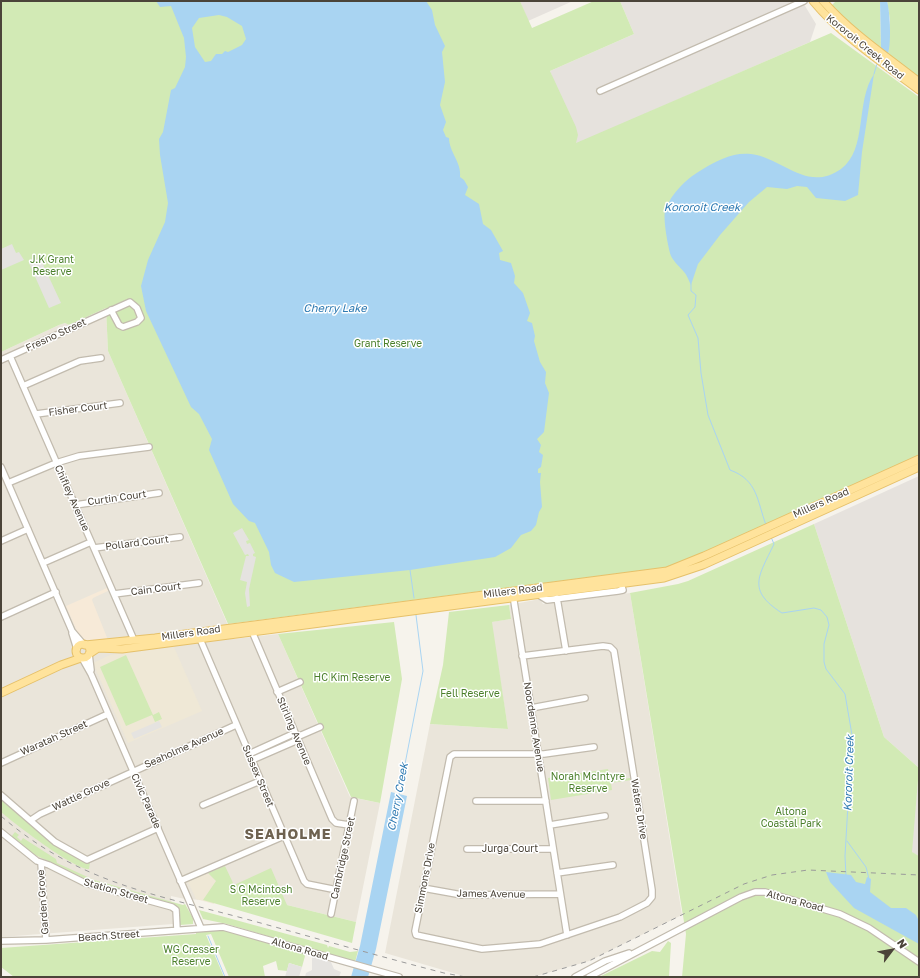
<!DOCTYPE html>
<html>
<head>
<meta charset="utf-8">
<style>
	body { margin:0 }
	#map { position:relative; width:920px; height:978px; overflow:hidden; background:#f6f3ec; font-family:"Golos Text",sans-serif }
	canvas { display:block }
	.frame { position:absolute; inset:0; border:2px solid #4b4439; pointer-events:none }
	.north { position:absolute; left:872px; top:930px; width:40px; height:40px; -webkit-text-stroke:3px #fff; paint-order:stroke; rotate:58deg; font-size:11px; font-weight:700; line-height:16px; text-align:center; color:#4b4439 }
	.north::after { content:''; display:block; margin:auto; width:14px; height:18px; background:#4b4439; clip-path:polygon(50% 0,100% 100%,50% 72%,0 100%) }
</style>
</head>
<body>
<div id="map">
<canvas width="920" height="978"></canvas>
<div class="frame"></div>
<div class="north">N</div>
</div>
<script>
const g = document.querySelector('canvas').getContext('2d');
g.lineJoin = 'round';
function fill(path, color) { g.fillStyle = color; g.fill(path, 'evenodd'); }
function stroke(path, color, width, dash) { g.strokeStyle = color; g.lineWidth = width; g.lineCap = dash ? 'butt' : 'round'; g.setLineDash(dash || []); g.stroke(path); }
function label(font, color, halo, rows, align = 'center') {
  g.font = font + ' "Golos Text",sans-serif'; g.lineWidth = 3; g.setLineDash([]); g.textBaseline = 'middle'; g.strokeStyle = halo; g.fillStyle = color; for (const [text, x, y, turn = 0] of rows) {
    g.save(); g.translate(x, y); g.rotate((+turn || 0) * Math.PI / 180); g.textAlign = isNaN(turn) ? turn : align; if (halo) g.strokeText(text, 0, 0); g.fillText(text, 0, 0); g.restore();
  }
}
fill(new Path2D(`
	M106,308L108,351L234,639L278,634L350,797L380,803L356,922L287,905L185,899L171,896L173,924L1,937V352L59,325L65,323L69,325Z
	M630,593L682,915L589,961L533,977H467L385,953L430,724L508,729L491,622L511,619L509,605L540,599L543,604Z`), '#eae5da');
fill(new Path2D(`
	M107,588L108,591L93,598L92,600L108,640H84L79,636L66,606Z`), '#f7ead8');
fill(new Path2D(`
	M520,1H573L528,21Z
	M620,1H802L816,24L810,42L576,144L550,71L634,34Z
	M919,476V856L911,852L919,768L884,737L814,524Z`), '#e6e2dd');
fill(new Path2D(`
	M174,647L202,711L128,743L93,663L110,655Z
	M208,873L216,881L214,904L196,899L188,882Z`), '#efe8d6');
fill(new Path2D(`
	M1,1H520L532,28L594,1H620L634,34L550,71L576,127L578,135L576,143L831,33L919,97V456L696,556L668,567L228,624L108,351L106,308L69,325L65,323L59,325L1,352Z
	M836,1H880L881,48L853,27L832,5Z
	M887,1H919V77L888,54L890,20Z
	M814,524L884,737L919,768L912,852L919,856V977H682L686,934L630,593L678,584L688,581Z
	M509,605L511,619L492,622L508,729L430,724L443,665L449,612Z
	M394,622L402,679L380,803L351,797L278,634Z
	M126,655L153,715L159,712L162,719L155,722L152,715L126,726L100,667Z
	M608,769L611,781L630,778L631,780L611,783L612,790L551,800L548,778Z
	M1,799L53,844L90,863L89,869C75,870 15,824 1,812Z
	M15,832L19,835L17,837L21,841L23,838L56,859L57,863L94,880L183,905L185,904L193,918V924L180,925L176,907L172,904L100,883H94L27,851L11,837Z
	M225,866L234,885L271,868L287,905L356,922L352,943L203,900L216,881L208,873Z
	M199,910L327,945L328,948L329,946L350,952L358,951L355,962L227,924L203,919Z
	M225,929L304,953L305,956L302,967L289,963L287,971L278,970L276,961L263,966L265,977H229L211,934L206,935L224,977H14L1,967V948L196,934V932Z
	M668,941L671,943L669,977H599L652,951L660,952Z`), '#d2eab5');
fill(new Path2D(`
	M12,244L16,253L19,252L24,260L1,270V249Z
	M40,258L61,303L49,308L29,263Z
	M242,528L249,540L246,541L247,544L250,543L255,553L253,554V556L256,557L249,589L250,606L247,607L245,593L247,582L240,580L246,556H249L248,554L245,555L233,533Z
	M159,721L162,727L134,739L131,733Z
	M312,957L331,962L334,969L341,972L339,977H305L306,973L312,970Z
	M289,963L302,967L299,977H285Z`), '#e5e3e0');
fill(new Path2D(`
	M156,1H426L432,10L435,25L445,46L442,52L445,82L440,105L446,122L443,130L446,137L449,138C449,152 462,163 460,177L464,180L468,187L465,195L479,204L483,224L491,230L503,251L499,253L500,260L511,263L515,276L514,283L523,293L530,313L527,321L532,323L535,336L534,341L540,362L546,372L545,383L549,393L544,432L537,439L541,445L539,452L543,455L541,467L538,469V473H541L540,482L542,507L539,512L536,525L531,531L521,535L511,548L495,557L410,570L294,582L275,573L271,565L269,552L255,523L249,521L233,504L209,450L212,439L199,414L191,407L146,311L141,286L148,260L165,222L168,203L160,155L159,139L163,132L171,90L175,88L185,67L186,57L184,38L171,6L160,7ZM219,15L227,17L242,26L246,39L242,45L228,52L225,51L222,54H216L211,61L205,62L195,47L192,28L199,18Z
	M880,1H887C890,11 892,47 887,56C885,60 880,61 878,65L876,62L881,47Z
	M874,74L862,152L858,195L845,201L816,198L807,187L797,186L787,189L767,187L749,202L720,235L698,264L691,285C689,281 687,275 684,272C680,267 674,262 671,256C668,247 663,219 665,211C671,193 687,178 703,169C718,160 733,152 751,154C783,158 807,193 841,169C868,149 855,102 874,74Z
	M391,792L407,796L376,949L368,977H351L360,946Z
	M826,872L851,875L856,882L865,884L867,877L871,879L870,892L891,908H906L916,915L919,921V944L854,908L830,882Z`), '#a9d4f2');
stroke(new Path2D(`
	M874,74L877,64
	M691,284V291L696,295L695,307L688,315L698,338L701,373L708,415L730,470C758,480 757,501 766,525
	M771,537L774,544C759,576 746,590 782,613L814,608L821,610L827,617L829,625L824,644V662L826,669L845,694L852,735L845,856L846,876
	M410,570L414,598
	M399,795L423,671L416,615
	M847,841L866,867L869,879
	M208,936L225,977`), '#a9d4f2', 1);
const minor = new Path2D(`
	M600,91L804,1
	M10,356L134,640
	M1,360L130,302L137,308L141,318L137,322L123,327L119,325L111,310
	M23,386L80,361L101,358
	M36,414L120,403
	M1,467L72,631L84,645
	M8,483L56,463L79,456L149,447
	M75,505L159,493
	M1,541L28,529
	M94,548L180,537
	M43,563L91,542
	M114,594L199,583
	M513,595L567,935
	M539,595L547,600L618,591L623,590L621,584
	M557,598L566,651
	M1,617L56,592
	M251,629L332,819L336,823L349,825
	M72,633L77,649
	M200,639L304,881L307,884L337,890
	M89,654L91,670
	M522,656L603,646L610,647L614,651L652,890V897L647,903L620,917L540,944L482,949L416,935L415,931L450,757L454,754H544L594,747
	M82,658L91,674L201,928
	M277,692L300,682
	M531,708L585,698
	M297,737L320,727
	M249,754L295,733
	M252,760L298,740
	M1,763L108,714
	M1,795L55,842L87,860L158,828
	M476,801H546
	M203,805L260,781
	M31,820L40,814L236,725
	M550,825L605,816
	M1,832L37,861L49,865L85,883L172,907L176,910L177,930
	M467,849H553
	M41,863L46,940
	M557,873L613,865
	M180,881L284,836
	M423,888L462,895L560,894
	M331,914L354,801
	M1,941L46,940L223,927L399,977
	M575,977L605,961L629,953
	M589,977L741,897L755,892H765L840,914L869,928L919,962`);
const major = new Path2D(`
	M813,1C842,36 883,63 919,90
	M823,1C851,33 886,56 919,82
	M76 651a7 7 0 1 1 14 0a7 7 0 1 1-14 0Z
	M85,645L155,638L667,571L704,556L919,459
	M89,654L98,648L122,649L664,578L703,565L919,467
	M1,693L61,665L81,658`);
stroke(minor, '#c2bbae', 8);
stroke(major, '#e6c16a', 9);
stroke(minor, '#fff', 5.5);
stroke(major, '#ffe39c', 7);
stroke(new Path2D(`
	M1,816C77,882 153,894 246,919C312,937 378,956 444,973L466,977
	M533,977L589,961L744,884L772,875L808,870L919,875`), '#9a9a9a', 1, [5, 5]);
label('10px', '#4b4439', '#fff', [
	["Kororoit Creek Road",865,47,39],
	["Fresno Street",56,335,-25],
	["Fisher Court",78,409,-7],
	["Chifley Avenue",72,498,66],
	["Curtin Court",117,498,-8],
	["Millers Road",821,503,-24],
	["Pollard Court",137,543,-7],
	["Cain Court",156,589,-7],
	["Millers Road",513,591,-7],
	["Millers Road",191,633,-8],
	["Noordenne Avenue",534,727,81],
	["Stirling Avenue",294,731,67],
	["Waratah Street",54,738,-24],
	["Seaholme Avenue",184,748,-24],
	["Sussex Street",258,776,67],
	["Wattle Grove",81,795,-25],
	["Civic Parade",146,801,66],
	["Waters Drive",639,809,81],
	["Jurga Court",510,849],
	["Cambridge Street",343,858,-78],
	["Simmons Drive",425,878,-79],
	["Station Street",116,891,16],
	["James Avenue",491,894,1],
	["Altona Road",795,901,15],
	["Garden Grove",43,902,-94],
	["Beach Street",109,936,-4],
	["Altona Road",300,949,16]
]);
label('10px', '#4a7f2a', '#fff', [
	["J.K Grant",52,260],
	["Reserve",52,272],
	["Grant Reserve",388,344],
	["HC Kim Reserve",352,678],
	["Fell Reserve",470,694],
	["Norah McIntyre",588,777],
	["Reserve",588,789],
	["Altona",791,812],
	["Coastal Park",791,824],
	["S G Mcintosh",261,890],
	["Reserve",261,902],
	["WG Cresser",191,950],
	["Reserve",191,962]
]);
label('italic 11px', '#2e7ab2', '#fff', [
	["Kororoit Creek",702,208],
	["Cherry Lake",335,309],
	["Kororoit Creek",849,773,-88],
	["Cherry Creek",398,797,-79]
]);
g.letterSpacing = '1px';
label('bold 14px', '#6e6250', '#fff', [
	["SEAHOLME",288,835]
]);
g.letterSpacing = '0px';
</script>
</body>
</html>
